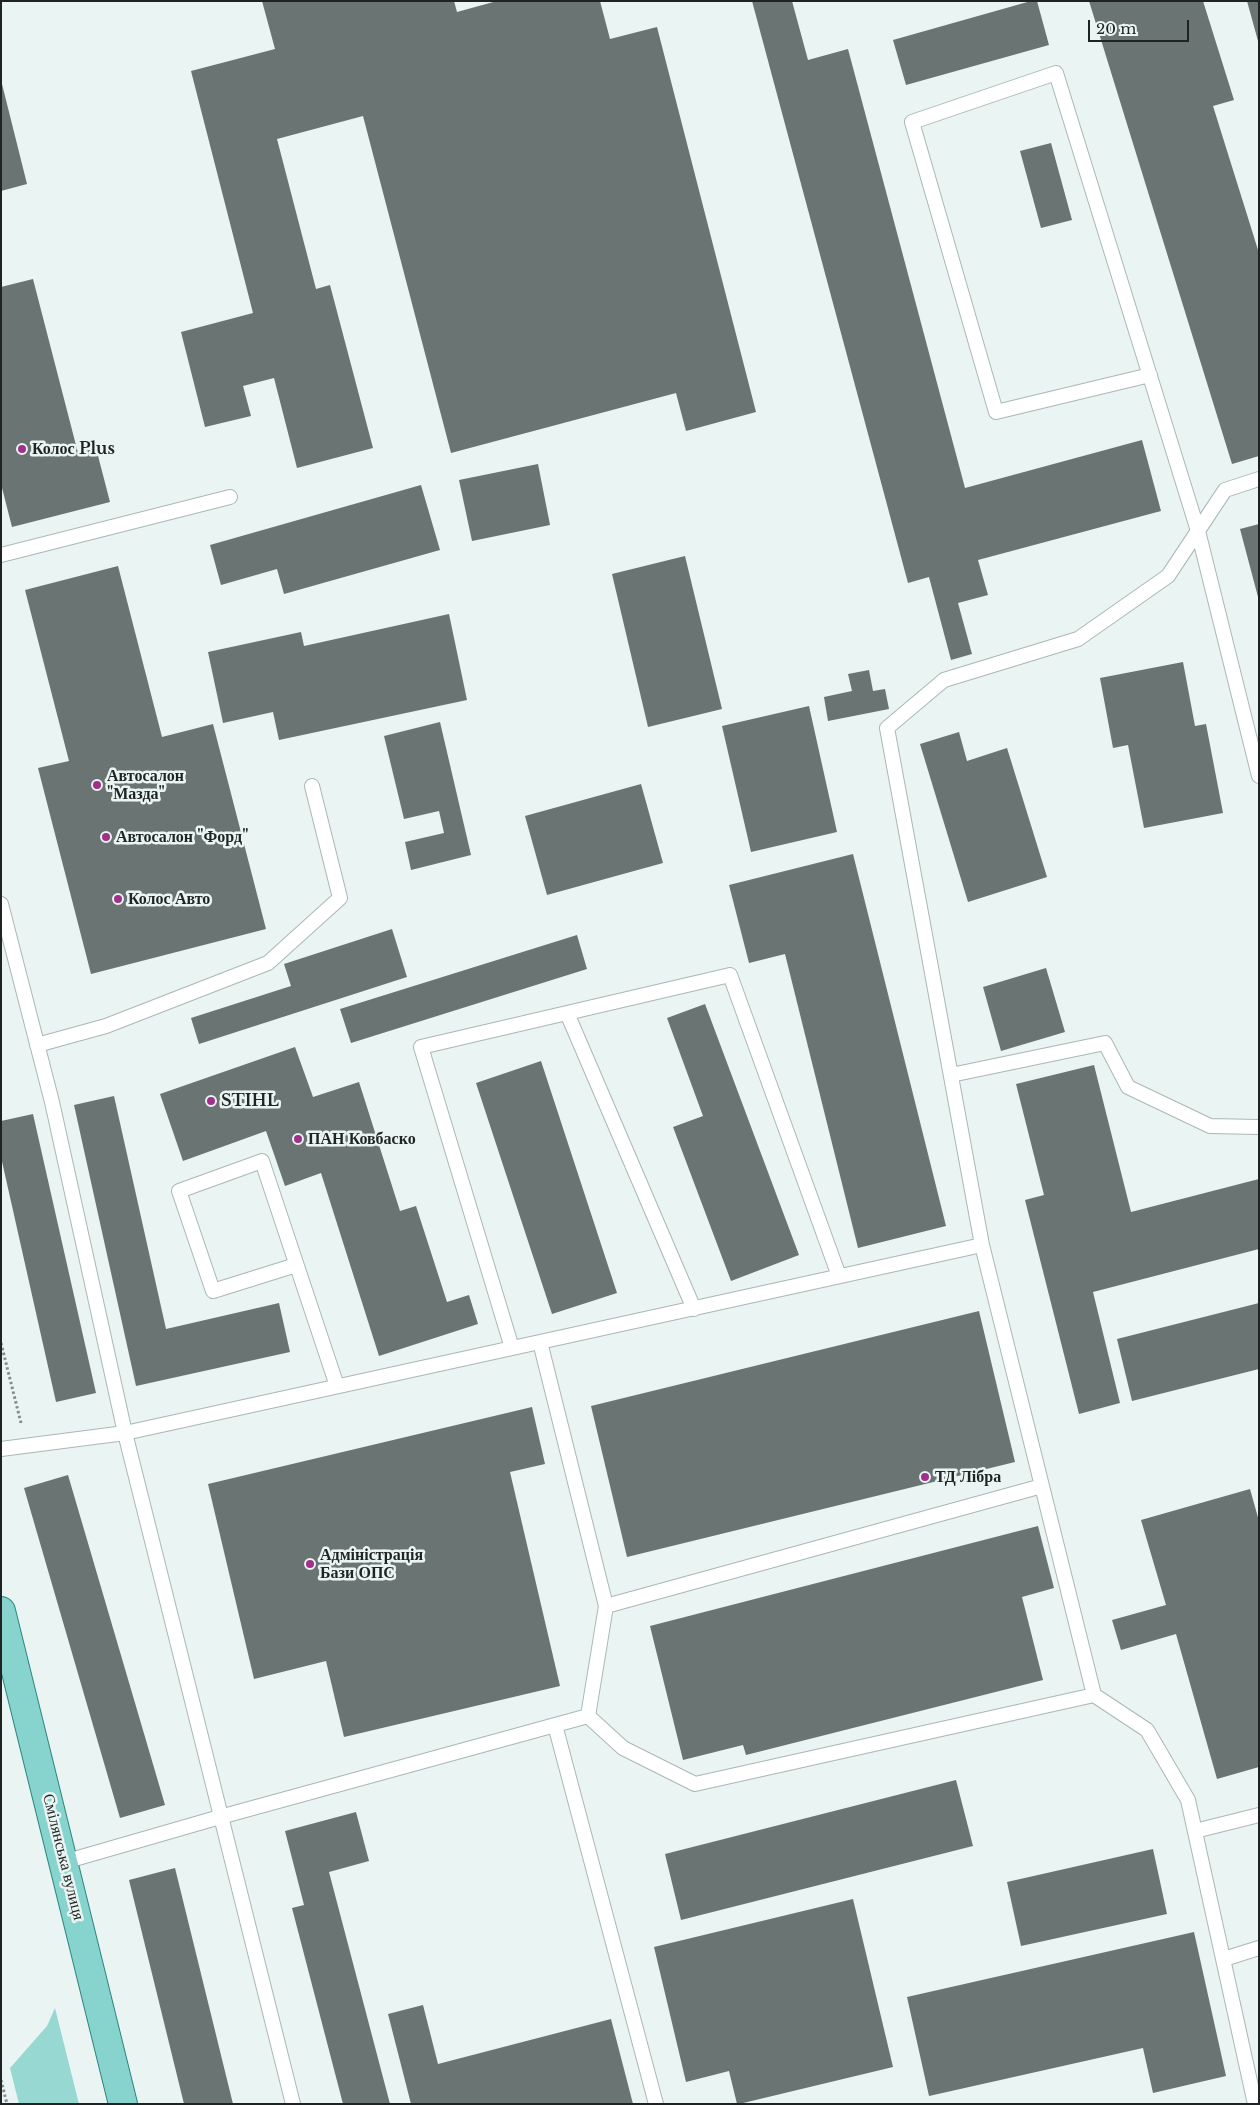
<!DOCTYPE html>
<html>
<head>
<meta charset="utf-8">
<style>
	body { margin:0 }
	#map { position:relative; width:1260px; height:2105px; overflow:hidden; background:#e9f4f3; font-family:"Libre Baskerville",serif }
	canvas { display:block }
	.frame { position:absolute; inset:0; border:2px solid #1f2323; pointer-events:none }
	.scale { position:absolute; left:1088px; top:20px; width:101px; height:22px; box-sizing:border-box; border:2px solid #1f2323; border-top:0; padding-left:6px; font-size:15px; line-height:18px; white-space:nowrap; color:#1f2323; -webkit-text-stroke:4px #e9f4f3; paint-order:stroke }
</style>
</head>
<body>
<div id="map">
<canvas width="1260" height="2105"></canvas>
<div class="frame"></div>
<div class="scale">20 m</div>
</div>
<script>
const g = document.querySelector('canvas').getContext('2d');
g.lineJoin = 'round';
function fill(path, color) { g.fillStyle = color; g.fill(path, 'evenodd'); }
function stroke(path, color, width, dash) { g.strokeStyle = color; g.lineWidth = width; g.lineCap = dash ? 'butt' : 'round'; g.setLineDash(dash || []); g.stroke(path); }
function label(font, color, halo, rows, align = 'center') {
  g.font = font + ' "Libre Baskerville",serif'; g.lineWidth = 5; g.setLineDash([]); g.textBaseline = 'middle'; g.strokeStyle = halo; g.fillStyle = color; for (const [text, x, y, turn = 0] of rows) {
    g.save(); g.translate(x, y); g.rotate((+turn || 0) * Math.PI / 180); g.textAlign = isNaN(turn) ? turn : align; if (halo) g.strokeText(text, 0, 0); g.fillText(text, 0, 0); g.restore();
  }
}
fill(new Path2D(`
	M55,2008L79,2104H19L10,2068L47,2026Z`), '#97d9d2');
fill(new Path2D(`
	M262,1H454L457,12L497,1H600L610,39L657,27L756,412L686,431L676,393L451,453L363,116L277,139L316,289L330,285L373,448L297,468L274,378L243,386L251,416L205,427L181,332L253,313L191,71L275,49Z
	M752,1H792L808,60L848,49L965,488L1142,440L1161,511L978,560L988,595L958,603L972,654L951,660L929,577L908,583Z
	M1031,1H1037L1049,45L906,85L893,40Z
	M1089,1H1203L1234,100L1213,106L1259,253V456L1232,464Z
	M1247,1H1259V41H1258Z
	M2,84L27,184L1,191V85Z
	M1051,143L1072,220L1041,228L1020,151Z
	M33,279L78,453L96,448L110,502L12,527L1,484V287Z
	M538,464L550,525L472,541L459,480Z
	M421,485L440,550L284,594L277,569L221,585L210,545Z
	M1259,524V596L1258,597L1240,529Z
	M685,556L722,709L648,727L612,574Z
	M118,566L162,737L213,724L266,929L91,974L38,768L69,761L25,590Z
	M449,614L467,700L279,740L273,712L223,723L208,652L301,632L304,646Z
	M1183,662L1195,726L1206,724L1223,813L1144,828L1128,745L1113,748L1100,678Z
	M869,670L873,691L885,689L889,709L828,721L824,697L852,691L848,674Z
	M809,706L837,832L751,852L722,726Z
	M440,722L471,855L411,870L405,842L444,833L439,811L404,819L384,736Z
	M959,732L967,761L1007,748L1047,877L968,902L920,744Z
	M641,784L663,863L547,895L525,816Z
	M853,854L946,1226L858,1248L785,954L749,963L729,885Z
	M392,929L407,977L199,1044L191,1018L291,986L284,964Z
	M577,935L587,969L351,1043L340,1009Z
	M1046,968L1065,1032L1001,1051L983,987Z
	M705,1004L799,1255L731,1281L673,1127L703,1116L667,1018Z
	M295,1047L313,1097L359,1082L400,1211L416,1206L447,1302L469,1295L478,1324L379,1356L321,1173L285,1186L266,1131L183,1161L160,1094Z
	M541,1061L617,1293L552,1314L476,1083Z
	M1094,1065L1131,1212L1259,1179V1249L1093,1292L1120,1403L1079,1414L1025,1200L1044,1195L1016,1084Z
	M114,1096L166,1329L279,1303L290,1352L136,1386L74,1105Z
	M33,1114L96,1393L56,1402L1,1157V1121Z
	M1259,1303V1369L1132,1401L1117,1339Z
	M979,1311L1015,1462L627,1557L591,1406Z
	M532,1407L545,1464L510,1472L560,1686L344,1737L326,1661L254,1679L208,1484Z
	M68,1475L165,1805L120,1818L24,1488Z
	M1250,1489L1259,1521V1767L1217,1779L1176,1634L1121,1650L1112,1620L1166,1605L1141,1520Z
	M1038,1526L1054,1588L1022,1597L1043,1680L746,1755L743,1745L683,1760L650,1626Z
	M956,1780L973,1846L681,1920L665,1854Z
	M356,1812L369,1861L329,1872L390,2104H343L292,1908L304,1905L285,1831Z
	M1153,1849L1167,1914L1021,1946L1007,1882Z
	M175,1868L233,2104H184L129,1880Z
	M853,1899L893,2067L739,2104H737L729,2071L686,2082L654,1947Z
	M1194,1932L1226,2076L1153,2093L1143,2048L929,2096L907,1997Z
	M423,2005L438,2064L611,2019L633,2104H411L388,2014Z`), '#6a7473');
const service = new Path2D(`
	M1150,375L996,412L912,122L1056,73L1198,531L1259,776
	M1,555L230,497
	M1,904L52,1102L125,1433L293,2104
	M567,1013L694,1309
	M37,1045L106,1026L268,963L340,898L312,786
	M951,1075L1105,1043L1128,1087L1210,1126L1259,1127
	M982,1245L1094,1695L1147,1730L1188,1800L1255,2104
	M296,1265L213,1291L179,1191L262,1161L337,1386
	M540,1342L606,1606L588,1716
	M512,1348L421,1047L730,975L839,1276
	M1,1449L125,1433L982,1245L887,728L944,680L1078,639L1168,576L1225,490L1259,479
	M606,1606L1042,1486
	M588,1716L623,1748L695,1784L1094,1695
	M555,1725L656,2104
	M1195,1831L1259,1815
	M64,1862L220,1817L588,1716
	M1224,1959L1259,1948`);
const primary = new Path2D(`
	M1,1611L123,2104`);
stroke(service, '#acb7b5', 16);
stroke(primary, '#2f847d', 30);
stroke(new Path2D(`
	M1,1343L21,1423
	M1,2080L7,2104`), '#868d8d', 3, [2.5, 2.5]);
stroke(service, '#fff', 14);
stroke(primary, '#87d4ce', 28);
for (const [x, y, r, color] of [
	[22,449,5,"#a22f8a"],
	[97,785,5,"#a22f8a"],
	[106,837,5,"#a22f8a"],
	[118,899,5,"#a22f8a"],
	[211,1101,5,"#a22f8a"],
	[298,1139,5,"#a22f8a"],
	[925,1477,5,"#a22f8a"],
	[310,1564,5,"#a22f8a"]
]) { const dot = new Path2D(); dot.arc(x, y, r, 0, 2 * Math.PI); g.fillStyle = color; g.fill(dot); stroke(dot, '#e9f4f3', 2); }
label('bold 16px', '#1f2323', '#e9f4f3', [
	["Колос Plus",32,449],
	["Автосалон",107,776],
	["\"Мазда\"",107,794],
	["Автосалон \"Форд\"",116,837],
	["Колос Авто",128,899],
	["STIHL",221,1101],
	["ПАН Ковбаско",308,1139],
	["ТД Лібра",935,1477],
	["Адміністрація",320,1555],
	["Бази ОПС",320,1573]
], 'left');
label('16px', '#1f2323', '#e9f4f3', [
	["Смілянська вулиця",63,1857,76]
]);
</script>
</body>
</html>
